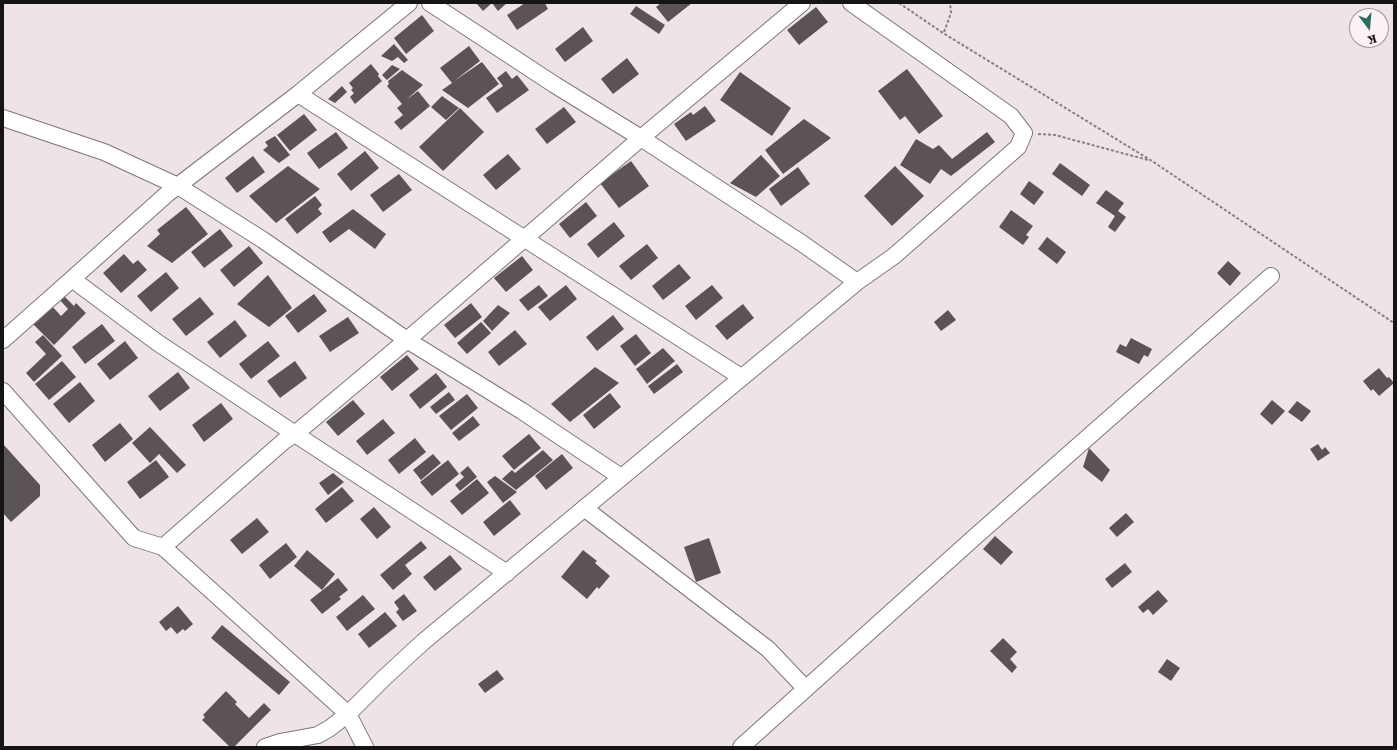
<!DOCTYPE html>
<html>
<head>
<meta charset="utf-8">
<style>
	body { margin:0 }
	#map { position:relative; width:1397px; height:750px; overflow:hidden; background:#eee4e5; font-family:"Roboto Serif",serif }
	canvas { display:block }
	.frame { position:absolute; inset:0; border:4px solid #171415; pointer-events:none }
	.north { position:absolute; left:1349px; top:8px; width:40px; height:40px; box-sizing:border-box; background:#fcf1f3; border:1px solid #a0999a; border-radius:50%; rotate:164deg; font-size:11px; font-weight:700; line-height:16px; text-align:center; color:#171415 }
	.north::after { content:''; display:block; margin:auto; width:14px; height:18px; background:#2b6e5f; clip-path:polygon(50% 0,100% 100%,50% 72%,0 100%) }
</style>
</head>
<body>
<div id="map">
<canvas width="1397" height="750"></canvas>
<div class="frame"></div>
<div class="north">K</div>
</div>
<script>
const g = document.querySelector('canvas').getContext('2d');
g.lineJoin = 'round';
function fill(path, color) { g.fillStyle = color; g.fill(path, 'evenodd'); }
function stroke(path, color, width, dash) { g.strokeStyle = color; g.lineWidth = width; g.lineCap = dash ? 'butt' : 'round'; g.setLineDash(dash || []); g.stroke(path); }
fill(new Path2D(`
	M478,3H507L498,11L492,3L483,11L477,4Z
	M525,3H545L548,9L517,30L507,15Z
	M661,3H692L668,22L656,7Z
	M636,6L665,25L659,34L630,14Z
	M816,7L828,22L799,45L787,30Z
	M422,15L434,31L406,54L394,38Z
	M583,27L593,41L565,62L555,49Z
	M394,44L408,60L404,63L398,57L392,61L381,56Z
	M469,46L480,61L454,81L482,62L499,84L468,108L442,90L452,83L440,68Z
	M627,58L639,74L613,94L601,79Z
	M371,64L379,74L378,76L382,81L355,104L350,97L354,93L351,90L353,88L349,83Z
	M392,65L400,69L387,80L382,75Z
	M907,69L943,116L919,134L905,116L900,120L878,91Z
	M402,70L423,85L406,100L418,91L430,106L401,130L394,122L403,115L397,108L402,104L387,86L389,84L388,81Z
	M506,71L512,79L517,75L529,90L497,113L486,98L503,86L497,78Z
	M740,72L791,108L772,136L720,100Z
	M342,86L347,92L335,103L328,99Z
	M442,96L459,108L446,120L431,107Z
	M705,106L716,121L686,141L674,124L691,112L693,115Z
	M564,107L576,122L547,144L535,129Z
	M460,108L484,132L443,171L419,147Z
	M304,114L317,130L290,151L277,135Z
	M804,119L831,138L783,174L765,150Z
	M336,132L348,148L319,169L307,153Z
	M987,132L995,142L951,176L941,169L930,184L900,165L916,139L933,149L939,145L952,159Z
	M275,136L290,155L279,163L263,150L268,146L265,142Z
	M365,151L379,168L351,191L337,174Z
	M508,154L521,169L496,190L483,175Z
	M761,155L780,176L756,197L730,183Z
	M253,156L265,172L237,193L225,178Z
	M631,161L649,186L619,208L600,183Z
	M1060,163L1090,185L1082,196L1052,174Z
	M288,166L320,189L276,223L249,196Z
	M895,166L924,196L892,226L864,196Z
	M798,167L810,184L781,206L769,189Z
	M399,174L412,190L383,212L370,195Z
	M1029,181L1044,192L1034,205L1020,194Z
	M1106,190L1124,203L1118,211L1126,217L1115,232L1108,227L1115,216L1096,203Z
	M315,196L322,205L318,209L322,214L297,234L285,219Z
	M586,202L597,216L570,238L559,224Z
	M186,207L208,234L172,263L147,246L160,234L157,230Z
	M353,209L386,234L375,249L349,229L330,243L322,232Z
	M1011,210L1033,226L1026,235L1029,237L1023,245L999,227Z
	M614,222L625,236L598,258L587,244Z
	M220,229L233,246L204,268L191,252Z
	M1047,237L1066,252L1057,264L1038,249Z
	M647,244L658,258L631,280L619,266Z
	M249,246L263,263L234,287L220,270Z
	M124,254L133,264L138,260L147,270L121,293L103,273Z
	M522,256L533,270L506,292L494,278Z
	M1228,261L1241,273L1230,286L1217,273Z
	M679,264L691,278L663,300L652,286Z
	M166,272L179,288L151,312L137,296Z
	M268,275L292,308L269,327L237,304Z
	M539,285L548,296L528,311L519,300Z
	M566,285L577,299L550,321L538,307Z
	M712,285L723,298L696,320L685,306Z
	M314,294L327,311L298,333L285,316Z
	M63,295L74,306L76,303L86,313L54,345L32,323L51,305L61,316L68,309L59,299Z
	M200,297L214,314L186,336L172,319Z
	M471,303L482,317L455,338L444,325Z
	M743,304L754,318L727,340L715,326Z
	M498,305L510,313L492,331L483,321Z
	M948,310L956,320L941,331L934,322Z
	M613,315L624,329L597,351L586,337Z
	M348,317L359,333L330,352L319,336Z
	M235,320L247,336L220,358L207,342Z
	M481,322L491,333L467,354L457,343Z
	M102,324L115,341L85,364L72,347Z
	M515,330L527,344L499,366L488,352Z
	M636,334L651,353L635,366L620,346Z
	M43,335L62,356L34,382L26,373L46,354L35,342Z
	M1131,338L1152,349L1148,357L1144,355L1139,364L1116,352L1120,344L1126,347Z
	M125,341L138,358L110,380L97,364Z
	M268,341L280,356L251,379L239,364Z
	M663,348L675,361L647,384L636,369Z
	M407,355L419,369L392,391L380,377Z
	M62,361L76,377L49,400L35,384Z
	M295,361L307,378L280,398L267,381Z
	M677,364L683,372L654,394L648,386Z
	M595,367L619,383L570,422L551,404Z
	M1379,368L1387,378L1389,377L1394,383L1379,396L1373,389L1371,391L1363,381Z
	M178,372L190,388L160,411L148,396Z
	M436,373L447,387L420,409L409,395Z
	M80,382L95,401L69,423L53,404Z
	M449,392L455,400L436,414L430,407Z
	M610,393L621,407L594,429L583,415Z
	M467,394L478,408L451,430L439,416Z
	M353,400L365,414L338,436L326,422Z
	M1272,400L1285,411L1272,425L1260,414Z
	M1297,401L1311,411L1302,422L1288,412Z
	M221,403L233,419L204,442L192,425Z
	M473,416L480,425L459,441L452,433Z
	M383,419L395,433L367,455L356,441Z
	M120,423L133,439L105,462L92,445Z
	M150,427L186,465L177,473L159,454L150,463L132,443Z
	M529,434L541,448L514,470L502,456Z
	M415,438L426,452L399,474L388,460Z
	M3,444L40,485V496L11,522L3,513Z
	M1318,444L1322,450L1325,447L1330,453L1318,461L1310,449Z
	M1089,448L1110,470L1102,482L1083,467Z
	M543,450L553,460L516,490L502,479L512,470L515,473Z
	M433,454L441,463L421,480L413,470Z
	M562,454L573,468L546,490L535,476Z
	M156,460L169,477L140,499L127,482Z
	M448,460L459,474L432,496L420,482Z
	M468,466L477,477L460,491L455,485L464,477L460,473Z
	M333,473L344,482L328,495L319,483Z
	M495,476L517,492L503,503L487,482Z
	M477,479L489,493L462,515L450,501Z
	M342,487L354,501L326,523L315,509Z
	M510,500L521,514L494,536L483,522Z
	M374,507L391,527L377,539L360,519Z
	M1126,513L1134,522L1117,537L1109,528Z
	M257,518L269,532L242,554L230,540Z
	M995,536L1013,552L1001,565L983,549Z
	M709,538L721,573L696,582L684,547Z
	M421,541L427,548L405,565L412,574L393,590L380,575Z
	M286,543L297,557L270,579L259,565Z
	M307,550L335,574L322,590L294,566Z
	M583,550L597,561L595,563L610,576L599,589L597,587L587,599L561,577Z
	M450,555L462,569L435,591L423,577Z
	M1125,563L1132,572L1112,588L1105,579Z
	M338,578L348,590L339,597L341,599L322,614L310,600Z
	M1158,590L1168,601L1153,615L1148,609L1143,613L1138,607Z
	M404,594L417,611L403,621L396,612L399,609L394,602Z
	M363,595L375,609L347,631L336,617Z
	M178,606L193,624L185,631L183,629L177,634L171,627L166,631L159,622Z
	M385,612L397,626L369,648L358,634Z
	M222,625L290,682L279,695L211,638Z
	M1003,638L1017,652L1010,659L1017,667L1012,673L990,651Z
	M1167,659L1180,668L1171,681L1158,672Z
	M497,670L504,679L485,693L478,684Z
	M226,691L237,702L235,704L249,718L264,703L271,710L234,747H230L202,720L205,717L203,715Z`), '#5b5354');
const minor = new Path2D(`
	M430,3L555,85L641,138L803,244L857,282
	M298,94L741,377
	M3,118L104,152L178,186L263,240L407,340L522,411L621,477
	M72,279L167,194L298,94L409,3
	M3,340L72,279L158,343L295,434L507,573
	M3,391L134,538L163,547L348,714L365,747
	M584,508L768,649L806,689
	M163,547L284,441L295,434L407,340L641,138L802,3
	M265,747L280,742L318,735L330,728L348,714L384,678L423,642L857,282L894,256L1018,147L1024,133L1011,116L851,3
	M741,747L977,535L1271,276`);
stroke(minor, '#7f7677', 18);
stroke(new Path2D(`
	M899,3L943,33L1152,161L1394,323
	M944,32L951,13L950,3
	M1038,134L1055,135L1148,160`), '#878081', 2, [3, 2]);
stroke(minor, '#fff', 16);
</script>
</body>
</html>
